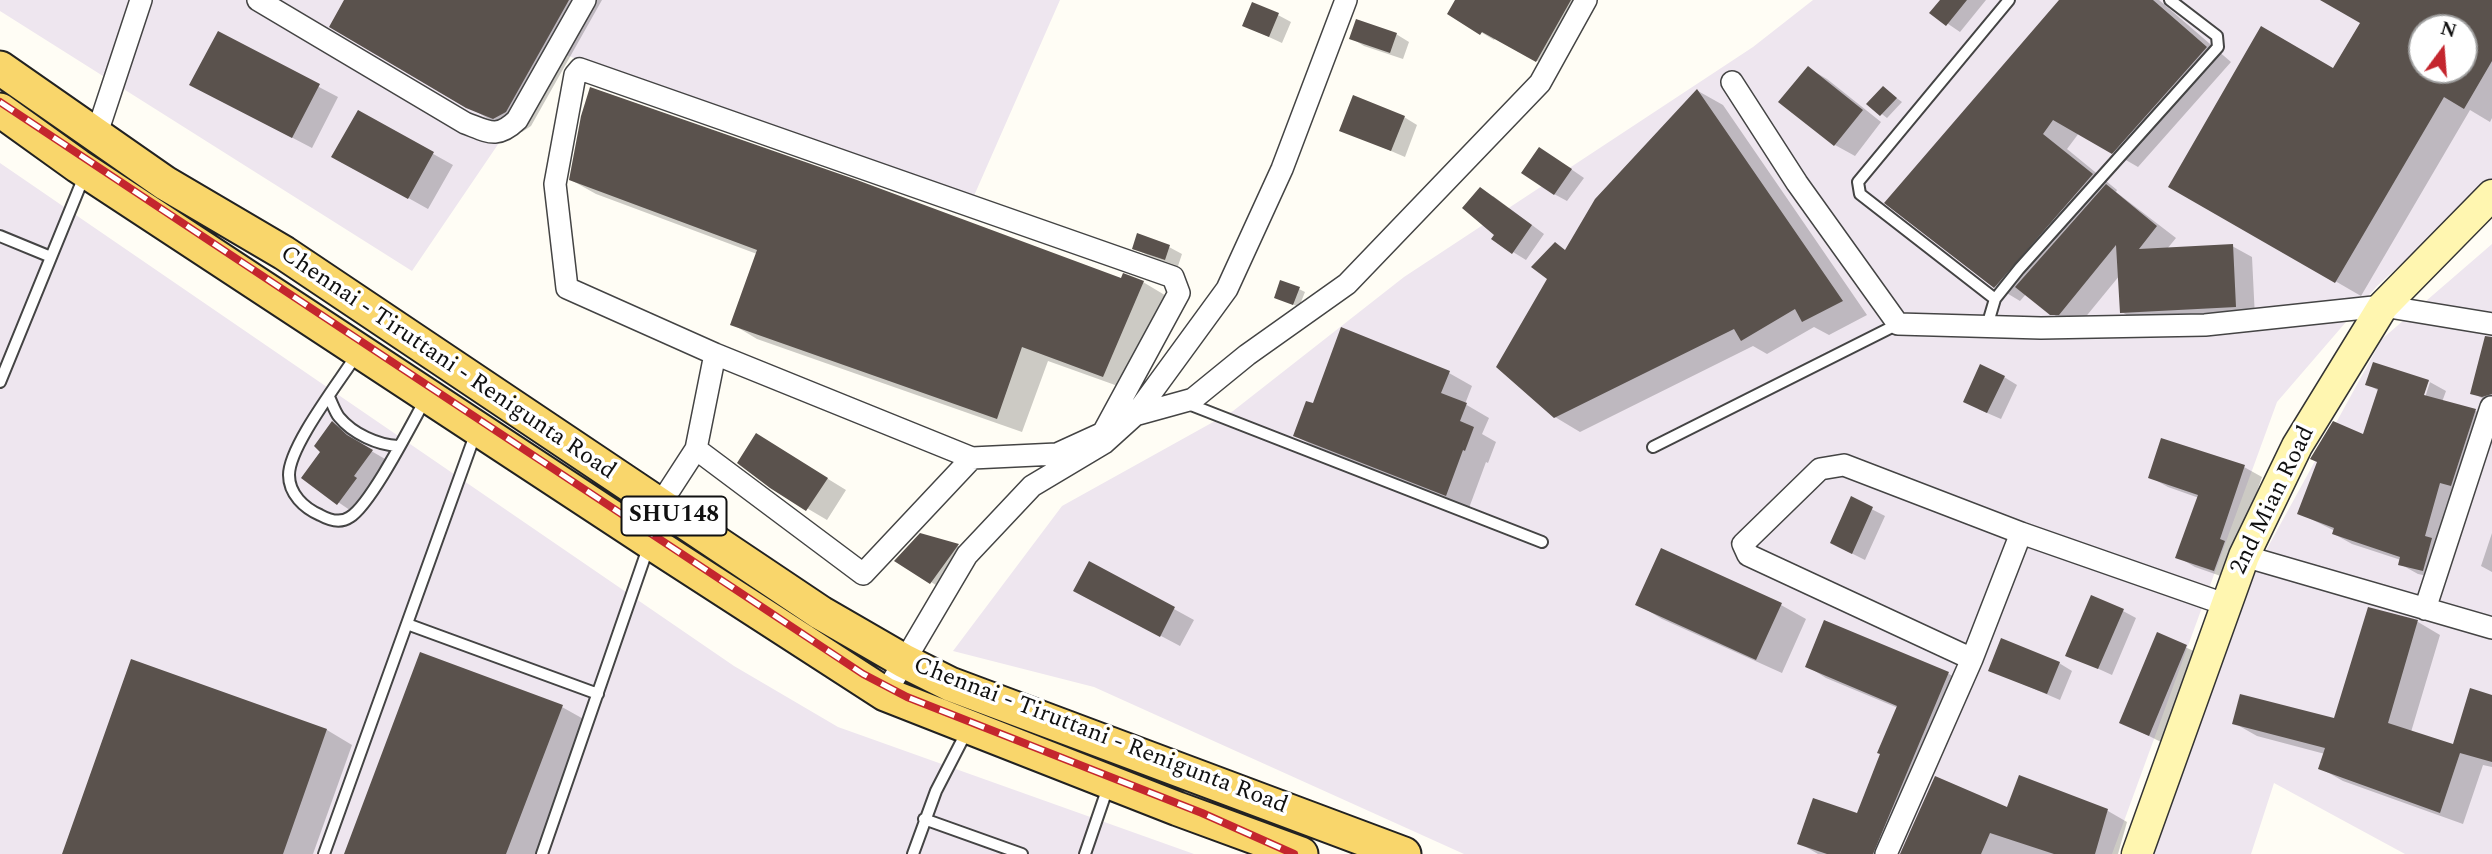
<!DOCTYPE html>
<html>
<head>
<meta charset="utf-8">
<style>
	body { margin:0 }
	#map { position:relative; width:2492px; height:854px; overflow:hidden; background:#fffdf5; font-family:Spectral,serif }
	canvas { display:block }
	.north { position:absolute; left:2408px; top:14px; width:70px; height:70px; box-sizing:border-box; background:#fff; border:2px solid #a0a0a0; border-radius:50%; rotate:16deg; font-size:19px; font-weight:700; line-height:28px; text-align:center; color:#111 }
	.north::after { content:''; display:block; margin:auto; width:24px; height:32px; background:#c4262e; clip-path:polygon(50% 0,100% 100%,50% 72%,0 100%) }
</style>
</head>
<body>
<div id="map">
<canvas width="2492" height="854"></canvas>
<div class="north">N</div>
</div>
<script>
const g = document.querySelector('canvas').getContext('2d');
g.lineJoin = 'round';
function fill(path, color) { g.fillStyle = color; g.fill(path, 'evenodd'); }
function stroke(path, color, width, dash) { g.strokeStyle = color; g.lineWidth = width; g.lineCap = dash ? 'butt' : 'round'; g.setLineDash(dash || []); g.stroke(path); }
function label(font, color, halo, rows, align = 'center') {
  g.font = font + ' Spectral,serif'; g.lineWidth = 7; g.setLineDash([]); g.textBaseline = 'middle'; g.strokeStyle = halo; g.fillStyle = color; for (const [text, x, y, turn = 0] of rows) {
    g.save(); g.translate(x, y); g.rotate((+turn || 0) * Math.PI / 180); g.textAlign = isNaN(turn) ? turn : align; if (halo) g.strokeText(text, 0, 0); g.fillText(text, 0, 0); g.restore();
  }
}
fill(new Path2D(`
	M0,0H1060L973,198L560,53L412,271L0,11Z
	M1813,0H2492V181L2377,286L2277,402L2112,854H1464L1094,687L953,651L1062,506L1233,411L1404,277L1753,47ZM2422,28H2464V70H2422Z
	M0,163L734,666L838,727L1194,854H0Z
	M2492,244V854H2405L2274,783L2251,854H2152L2252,576L2382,339Z`), '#eee6ef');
fill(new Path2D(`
	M346,0H602L531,126L522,132L499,125L331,26Z
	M1457,0H1584L1550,68L1496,38L1494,40L1449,13Z
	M1942,0H1986L1960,32L1932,13Z
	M2061,0H2159L2231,62L2138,167L2079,133L2067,149L2117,190L2116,192L2176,238L2167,249L2232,246L2252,257L2255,318L2141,324L2122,312L2120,275L2079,325H2071L2051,313L2026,294L2020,301L1995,286Z
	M2324,0H2492V118L2490,122L2470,110L2361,296L2171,186L2334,70L2362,22ZM2422,28H2464V70H2422Z
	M1278,15L1291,22L1282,43L1258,32Z
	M218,34L338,97L312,148L211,95Z
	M1396,34L1409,42L1403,59L1364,46L1351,38Z
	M1808,68L1827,79L1881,122L1855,156L1835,145L1781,102Z
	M1883,88L1902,102L1887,118L1869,104Z
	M1698,91L1723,105L1867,315L1829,335L1814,327L1767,354L1753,346L1580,432L1555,417L1566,251Z
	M358,112L453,165L428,209L353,167Z
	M1404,117L1417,125L1405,157L1342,130Z
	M1552,156L1584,178L1567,201L1554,194Z
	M571,180L1143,282L1168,297L1129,390L1048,361L1022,432L757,339L732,324L757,254L596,194Z
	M1493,196L1544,234L1526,260L1513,252L1496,235Z
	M1169,247L1182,254L1178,266L1147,255L1134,248Z
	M1299,289L1305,292L1299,307L1282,300Z
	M2492,345V403L2472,393Z
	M1449,373L1472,386L1465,404L1489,418L1482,434L1496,442L1488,463L1486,462L1469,508L1318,449L1295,435L1314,406Z
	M2004,377L2017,385L2001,419L1978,409Z
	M2428,381L2446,391L2442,402L2476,411L2492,420L2441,579L2418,574L2400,564L2401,560L2352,544L2334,534L2335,531L2299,513L2364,436L2379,391L2367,384ZM2426,382H2430L2423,404L2419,402Z
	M332,423L352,434L366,448L392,463L357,515L303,478L323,451Z
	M776,447L846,490L827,520L771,487Z
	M2244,467L2262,477L2237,550L2232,580L2195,567L2178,557L2199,498L2168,487L2150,477Z
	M1852,499L1885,516L1865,560L1845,550Z
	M2492,533V572L2481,566Z
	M921,535L959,546L971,553L944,590L897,561Z
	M1090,563L1194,620L1180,646L1095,601Z
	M1637,604L1781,605L1806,619L1782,673L1662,619Z
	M2369,609L2418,622L2440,635L2411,732L2454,746L2492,698V767L2483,765L2463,824L2343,781L2320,768L2325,754L2257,736L2234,723L2335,721Z
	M2123,611L2136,618L2112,675L2068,655Z
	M1825,622L1949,674L1968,685L1896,854H1818L1799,843L1858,815L1898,708L1826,678L1807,666Z
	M2158,634L2206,657L2169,746L2121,722Z
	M132,661L327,730L352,745L313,854H64Z
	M2059,663L2072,671L2060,700L1990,670Z
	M562,707L587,721L537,854H346Z
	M2020,778L2108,811L2127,822L2118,854H1902L2008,809Z`), '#0003');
fill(new Path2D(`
	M344,0H569L506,112L493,119L466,108L329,27Z
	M1455,0H1571L1536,62L1482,32L1480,35L1447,14Z
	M1940,0H1967L1946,26L1929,13Z
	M2059,0H2153L2207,47L2112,154L2053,120L2043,134L2093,174L1994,288L1884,203Z
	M2320,0H2492V61L2464,109L2444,97L2335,283L2168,187L2261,26L2333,68L2360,23ZM2422,28H2464V70H2422Z
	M1252,2L1279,13L1269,37L1242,26Z
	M1356,19L1397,33L1390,53L1349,39Z
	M218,31L320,84L292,138L189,85Z
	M1808,66L1863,110L1834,146L1778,102Z
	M1883,86L1897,98L1880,116L1866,104Z
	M590,87L857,180L1121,278L1123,273L1144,281L1103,377L1022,347L997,419L730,325L757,250L569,180L581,116Z
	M1697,89L1843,301L1802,322L1795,309L1741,341L1734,329L1554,418L1496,367L1547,279L1531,267L1555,242L1565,250L1595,199Z
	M1353,95L1405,116L1391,151L1339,131Z
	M358,110L434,152L408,199L331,157Z
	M1539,147L1572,169L1554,195L1521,173Z
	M2106,184L2157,226L2139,249L2233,244L2236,307L2120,313L2116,245L2059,315H2050L2015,287Z
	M1480,187L1532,225L1512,254L1491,239L1494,235L1462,208Z
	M1137,233L1170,245L1165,260L1132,249Z
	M1280,280L1300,287L1293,305L1274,298Z
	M1341,327L1450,371L1441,393L1467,403L1460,421L1474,427L1465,451L1463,450L1446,496L1293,436L1306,401L1313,403Z
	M2485,336L2492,337V394L2482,397L2470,394Z
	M2373,362L2429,380L2424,395L2476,409L2451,486L2440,483L2425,536L2432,538L2423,571L2398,565L2400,557L2332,534L2334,528L2297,514L2317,462L2310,459L2333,421L2363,434L2378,389L2365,385Z
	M1980,364L2005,376L1987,413L1963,402Z
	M332,421L347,435L373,450L354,476L357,478L337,505L301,478L320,452L314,446Z
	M756,433L828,478L806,511L770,488L737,463Z
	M2161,438L2245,465L2220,539L2225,541L2214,571L2175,558L2198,495L2148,478Z
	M1851,496L1873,507L1852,554L1830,543Z
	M920,533L959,544L930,584L894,561Z
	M1661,548L1782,603L1756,660L1635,605Z
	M1089,561L1175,607L1160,637L1073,591Z
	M2091,595L2124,609L2098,669L2065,656Z
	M2368,607L2418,620L2388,723L2453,744L2470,688L2492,695V762L2460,753L2440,813L2318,769L2325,748L2232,724L2240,694L2334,718Z
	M1824,620L1949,672L1873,854H1827L1797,844L1813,798L1857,813L1880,754L1877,753L1897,706L1805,667Z
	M2157,632L2187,645L2149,736L2119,723Z
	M2001,638L2060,662L2047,694L1988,671Z
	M420,652L563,705L506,854H344Z
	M131,659L327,729L283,854H62Z
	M2019,775L2108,809L2095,854H2054L1990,833L1981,854H1900L1935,776L2007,807Z`), '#5a524d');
const service = new Path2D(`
	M0,236L51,257
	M1995,299L1860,194L1858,182L2009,0
	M1987,326L1995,299L2019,269L2218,47L2217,36L2170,0
	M357,354C340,381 289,446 289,475C289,494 304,508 320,515C329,520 340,524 350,517C371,504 411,425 425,400
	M0,382L85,174
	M329,397C332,403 335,412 339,417C353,434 378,445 398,446
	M1186,403L1542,542
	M1653,447L1898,324
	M407,624L598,694
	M924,819L1022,854
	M324,854L476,432
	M542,854L649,545
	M913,854L936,791L968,729
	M1085,854L1108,787`);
const minor = new Path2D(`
	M258,0L465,123C489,132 497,139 517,120L585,0
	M580,69L1173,277L1179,293L1103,433L1057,454L972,458L715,354L567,288L555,184L575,75Z
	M1732,82L1797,183L1898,324L2041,328L2205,325L2383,306L2492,324
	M96,136L141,0
	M1135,415L1193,399L1247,355L1347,284L1540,83L1586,0
	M696,449L863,574L972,458
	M659,506L696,449L715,354
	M2244,556L2492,628
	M2425,609L2491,407
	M1972,659L1748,555L1743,544L1820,469L1844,465L2021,533L2227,605
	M885,694L967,555L1032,486L1104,443L1135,415L1227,289L1282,169L1346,0
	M1886,854L1972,659L2021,533`);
const secondary = new Path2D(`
	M2137,854L2244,556L2297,446L2383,306L2492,195`);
const primary = new Path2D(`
	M0,68L165,183L284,253L821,613L904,661L950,684L1404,854
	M0,110L78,166L650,542L885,694L1178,809L1301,854`);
stroke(service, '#444', 14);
stroke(minor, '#444', 24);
stroke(secondary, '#333', 33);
stroke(primary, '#222', 37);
stroke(service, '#fff', 10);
stroke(minor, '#fff', 21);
stroke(secondary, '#fff6b0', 30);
stroke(primary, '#f9d66b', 33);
const rail = new Path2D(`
	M0,102L863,674L907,697L1202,813L1294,854`);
stroke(rail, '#c4262e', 8);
stroke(rail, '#fff', 5, [16]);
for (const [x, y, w] of [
	[674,516,105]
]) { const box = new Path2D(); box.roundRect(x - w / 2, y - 19.5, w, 39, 5); g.fillStyle = '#fff'; g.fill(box); stroke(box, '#111', 2); }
label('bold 23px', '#111', null, [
	["SHU148",674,516]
]);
label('24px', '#111', '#fff', [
	["Chennai - Tiruttani - Renigunta Road",447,364,34],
	["2nd Mian Road",2274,501,-64],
	["Chennai - Tiruttani - Renigunta Road",1100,737,21]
]);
</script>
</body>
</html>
